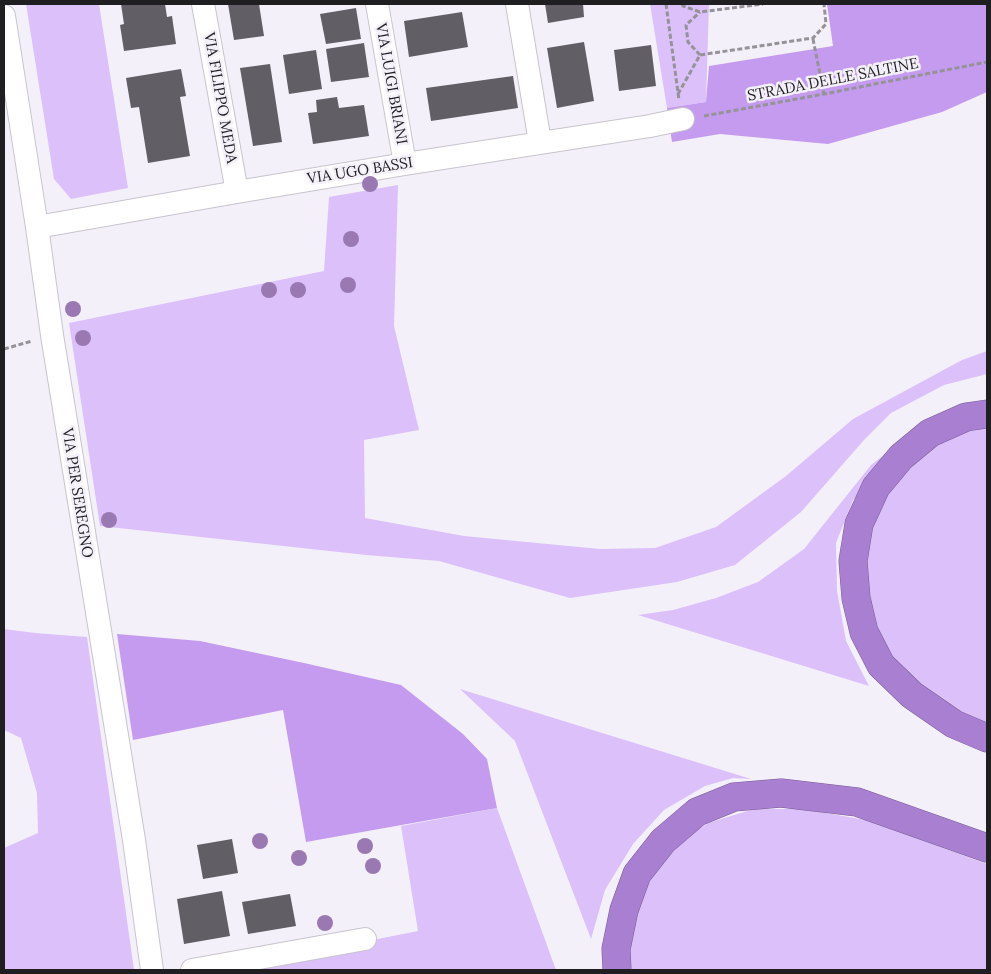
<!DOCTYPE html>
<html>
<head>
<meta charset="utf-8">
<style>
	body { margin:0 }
	#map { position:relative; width:991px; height:974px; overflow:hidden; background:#f4f0f9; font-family:Lora,serif }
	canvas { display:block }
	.frame { position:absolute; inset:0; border:5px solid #1f1e21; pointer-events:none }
</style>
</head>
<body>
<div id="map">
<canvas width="991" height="974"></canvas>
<div class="frame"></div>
</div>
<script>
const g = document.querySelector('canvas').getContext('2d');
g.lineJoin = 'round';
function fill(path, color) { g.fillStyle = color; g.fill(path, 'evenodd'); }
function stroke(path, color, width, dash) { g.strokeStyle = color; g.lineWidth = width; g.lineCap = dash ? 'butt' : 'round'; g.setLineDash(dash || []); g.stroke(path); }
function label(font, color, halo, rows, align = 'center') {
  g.font = font + ' Lora,serif'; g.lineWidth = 5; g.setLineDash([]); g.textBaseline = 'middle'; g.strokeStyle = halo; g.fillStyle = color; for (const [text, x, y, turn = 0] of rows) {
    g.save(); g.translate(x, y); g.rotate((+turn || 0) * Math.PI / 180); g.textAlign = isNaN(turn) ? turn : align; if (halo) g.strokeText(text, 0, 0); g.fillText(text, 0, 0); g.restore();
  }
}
fill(new Path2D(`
	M26,4H99L128,188L71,199L54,179Z
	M650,4H709L706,102L667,108Z
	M398,185L394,326L419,430L364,440L365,518L464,536L600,549L655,548L716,527L786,476L853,419L962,360L987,351V374L944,385L891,413L864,440L801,512L735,565L677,582L570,598L439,561L366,555L100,526L69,323L324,271L329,197Z
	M987,427V733L959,719L881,648L864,596V554L877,516L896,479L923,453L959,433Z
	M903,440L853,500L836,543L837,591L846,641L869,686L638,615L673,610L716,598L758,582L804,549L871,465Z
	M4,629L35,633L87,637L134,970H4V848L38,833L37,793L21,738L4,730Z
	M460,689L751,779L733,778L705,786L664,810L633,844L605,890L591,939L515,741Z
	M497,808L556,970H222L418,931L401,826Z
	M754,809H802L866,820L987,864V970H625L640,890L668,851L708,823Z`), '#dcc0fa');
fill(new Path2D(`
	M827,4H987V92L942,112L828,144L720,134L672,142L667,108L706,102L709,66L833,46Z
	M117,634L200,641L304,663L401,685L463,734L487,759L497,808L306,842L283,710L133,740Z`), '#c49bee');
fill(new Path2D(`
	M121,4H165L167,17L172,16L176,44L124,51L120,25L124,24Z
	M228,4H259L264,36L234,40Z
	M545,4H583L584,17L548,23Z
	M356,8L361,39L326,44L320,14Z
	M462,12L468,47L409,57L404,21Z
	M584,42L594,101L557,108L547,48Z
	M364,43L369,77L331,82L326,49Z
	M651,45L656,86L619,91L614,50Z
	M316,50L322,89L289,94L283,55Z
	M270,64L282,142L253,146L240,68Z
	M181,69L186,96L180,97L190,156L148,163L139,107L131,108L126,78Z
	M513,76L518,108L431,121L426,88Z
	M337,97L339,108L364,105L369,136L313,144L308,113L317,112L316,100Z
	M232,839L238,873L203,879L197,845Z
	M222,891L230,936L184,944L177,899Z
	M290,894L296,926L248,934L242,902Z`), '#615e65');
const minor = new Path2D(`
	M203,4L237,192
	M377,4L405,164
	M517,4L540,142
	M4,16L37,227L52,335L134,840L152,970
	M37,227L237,192L405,164L650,126L683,119
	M192,970L365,939`);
const highway = new Path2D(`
	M987,414L966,417L930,433L901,457L876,487L859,524L853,561L856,598L864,632L881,665L912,695L954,724L987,738
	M617,970L616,949L624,910L637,874L663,841L697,812L734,797L781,793L857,802L987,848`);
stroke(minor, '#c8c4cd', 24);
stroke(highway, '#785d93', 29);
stroke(new Path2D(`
	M666,4L679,100
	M682,4L683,6L700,12L763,4
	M813,39L824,94
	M700,55L688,42L686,25L700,12
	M678,94L700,55L813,38L826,24L824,4H823
	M704,116L824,94L987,62
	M4,349L32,341`), '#959298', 3, [5, 2.5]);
stroke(minor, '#fff', 22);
stroke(highway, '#a87fd1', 28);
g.fillStyle = '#9a79b2';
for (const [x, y] of [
	[370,184],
	[351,239],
	[348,285],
	[269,290],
	[298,290],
	[73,309],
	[83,338],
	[109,520],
	[260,841],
	[365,846],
	[299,858],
	[373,866],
	[325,923]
]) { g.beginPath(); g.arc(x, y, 8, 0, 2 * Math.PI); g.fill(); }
label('15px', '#1f1e21', '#f4f0f9', [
	["STRADA DELLE SALTINE",833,80,-11],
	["VIA LUIGI BRIANI",391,84,80],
	["VIA FILIPPO MEDA",220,98,80],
	["VIA UGO BASSI",360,171,-9],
	["VIA PER SEREGNO",77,493,81]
]);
</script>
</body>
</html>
